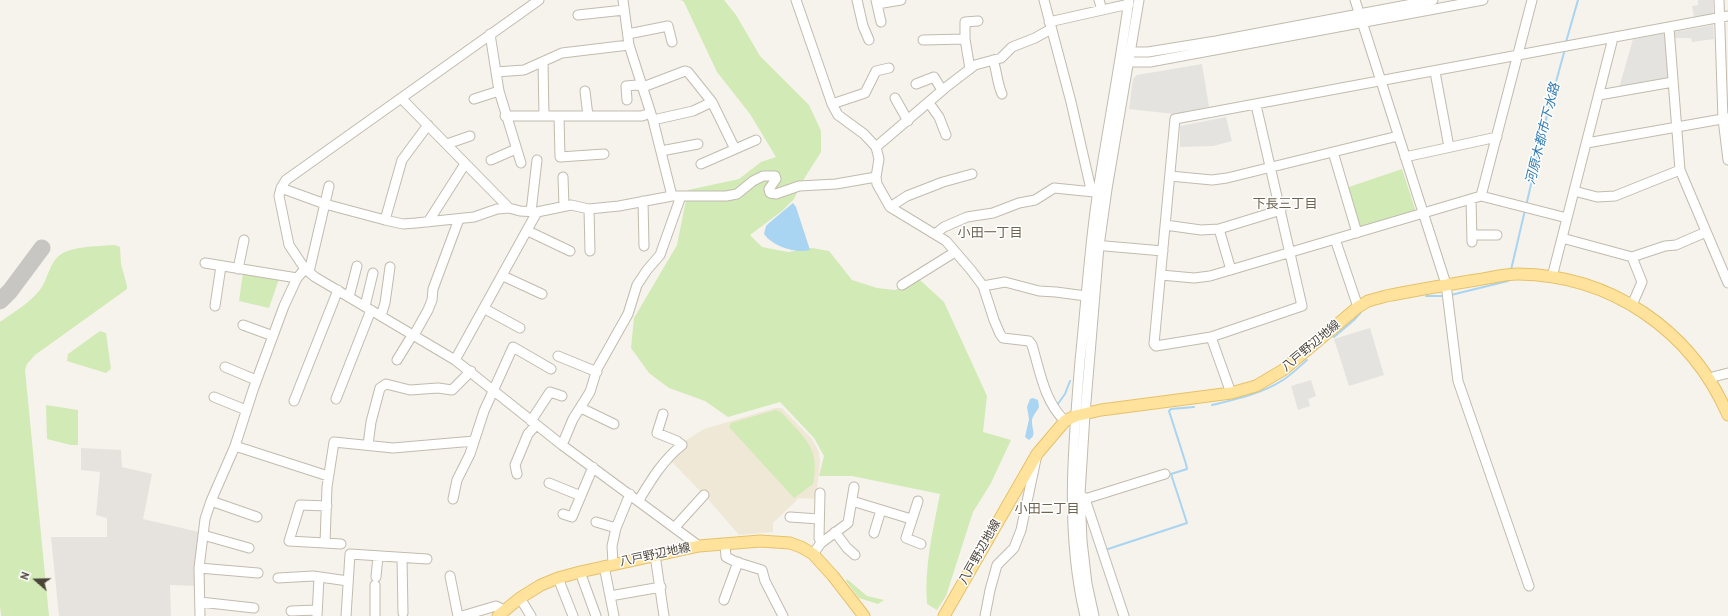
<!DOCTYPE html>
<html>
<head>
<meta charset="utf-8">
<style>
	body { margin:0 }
	#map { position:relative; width:1728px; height:616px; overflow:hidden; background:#f6f3ec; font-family:"PT Sans",sans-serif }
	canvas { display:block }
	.north { position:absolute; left:16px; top:560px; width:40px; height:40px; -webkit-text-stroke:3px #fff; paint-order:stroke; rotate:290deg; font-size:11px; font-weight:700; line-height:16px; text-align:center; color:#4b4439 }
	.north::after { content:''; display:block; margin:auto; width:14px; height:18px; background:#4b4439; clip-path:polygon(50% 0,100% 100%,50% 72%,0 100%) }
</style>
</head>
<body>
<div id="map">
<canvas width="1728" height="616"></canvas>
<div class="north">N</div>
</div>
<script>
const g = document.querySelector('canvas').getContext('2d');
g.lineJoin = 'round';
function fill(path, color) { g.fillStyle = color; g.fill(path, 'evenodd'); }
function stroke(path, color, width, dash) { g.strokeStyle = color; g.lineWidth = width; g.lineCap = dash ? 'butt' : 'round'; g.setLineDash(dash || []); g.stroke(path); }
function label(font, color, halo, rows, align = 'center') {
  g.font = font + ' "PT Sans","Noto Sans JP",sans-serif'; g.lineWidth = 3; g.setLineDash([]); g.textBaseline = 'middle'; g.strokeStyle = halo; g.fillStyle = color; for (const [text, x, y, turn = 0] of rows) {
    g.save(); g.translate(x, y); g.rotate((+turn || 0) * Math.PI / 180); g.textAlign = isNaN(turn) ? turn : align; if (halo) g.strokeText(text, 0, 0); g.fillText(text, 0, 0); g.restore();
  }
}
fill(new Path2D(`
	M81,448L121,450L122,467L152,474L143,519L199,532L196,586L170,585L171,616H59L51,537H107V518L96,515L100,472L81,470Z`), '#e6e2dd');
fill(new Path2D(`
	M775,408H782L812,439L819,452L820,462L816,499L799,498L773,523V532L739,535L706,497L670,460L683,442L704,429Z`), '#efe8d6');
fill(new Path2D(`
	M681,0H724L736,15L760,56L809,105L821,131V152L802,182L794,199L782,211L750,235L762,247L788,252L812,248L829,251L852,280L877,288L895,290L919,279L944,302L987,396L983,432L1011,440L991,483L973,512L946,596L937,610L927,604C924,567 933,530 940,494L852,476H819L824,456L814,438L780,402L728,417L705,401L669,388L649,373L631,348L634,318L677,245L688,190L739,179L761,162L776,157L750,114L717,72L684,2Z
	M1402,169L1416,212L1359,229L1346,188Z
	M115,245L120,247L121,264L127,286V289L35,355L27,364L25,370L49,616H1L0,605V322C14,312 28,304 39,291C49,279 49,260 63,253C76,246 101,246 115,245Z
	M243,273L279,279L269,308L239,301Z
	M100,331L106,333L111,369L106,373L67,361L68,354Z
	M46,405L78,410V445H71L47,439Z
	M775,410L781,412C803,437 821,447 813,484L794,498L729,427L731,423Z
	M847,579L867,596L884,600L878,604L859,598L846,581Z`), '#d2eab5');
fill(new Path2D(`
	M1698,0H1713V14L1694,17L1692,6L1698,5Z
	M1713,25L1714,39L1692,42L1691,38H1674V32Z
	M1665,33L1669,78L1667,81L1619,88L1633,39Z
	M1202,64L1209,107L1174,114L1129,109L1133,79L1137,75Z
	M1226,117L1232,141L1213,146L1180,147V126Z
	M1370,328L1384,375L1349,386L1334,339Z
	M1311,380L1316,396L1308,399L1310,406L1298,410L1291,386Z`), '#e5e3e0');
fill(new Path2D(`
	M793,203L796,207L810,250C796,254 772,246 764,234L766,226L769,223Z
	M1033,398L1038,400L1039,407C1037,411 1031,418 1032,422C1032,430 1037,435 1029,440L1025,437L1029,419L1027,407L1030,399Z`), '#a9d4f2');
stroke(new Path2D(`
	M1566,42L1578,0
	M1526,206L1548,111L1565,49
	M1511,270L1525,210
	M1451,295L1508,281V278
	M1426,296H1445
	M1334,337L1354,320L1361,312
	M1057,405L1065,394L1070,381
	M1212,405C1237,399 1261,394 1283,380C1291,375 1299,367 1307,360
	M1105,550L1187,523L1171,474L1187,469L1186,464L1169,411L1171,409L1194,407`), '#a9d4f2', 2);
stroke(new Path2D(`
	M0,301L10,291L42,248`), '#c8c6c3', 17);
const minor = new Path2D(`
	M539,0L286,180L281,188L279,196L289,245L305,269L315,277L455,360L562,445L699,546
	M623,0L629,45L653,120L672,196
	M796,0L832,104L838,115L864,134L876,147L879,159L876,177L877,184L890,207L946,241L971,270L983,286L994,320L1000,334L1003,338L1029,341L1032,345C1040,371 1044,401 1065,421
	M857,0L863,26L869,40
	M876,0L881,22
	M1044,0L1071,102L1090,185V191
	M1099,0L1102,10
	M1355,0L1446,284L1458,381L1529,586
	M1433,0L1216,41L1148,52H1130L1121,56L1128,62H1150L1483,0
	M1719,0L1723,119L1728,160
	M877,4L901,0
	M578,15L624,10
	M1049,22L1129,4
	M1669,28L1680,170L1728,283
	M490,34L499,91L521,163
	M628,34L668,26L672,42
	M923,40L965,39
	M993,60C997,71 997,83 1002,94
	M543,62L544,116
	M970,69L965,39V22L978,21
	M496,72L524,70L562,53L629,45
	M1435,72L1449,147
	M916,84L934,77L942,90
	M585,91L588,116
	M1599,95L1673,82
	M401,98L509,208
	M895,98L908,121
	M474,99L499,91
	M627,100L626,86L637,85L643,87L685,71L688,72L712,102
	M929,103L939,117L946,135
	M832,104L865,93L876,71L889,68
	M1256,105L1302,306L1211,337L1156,346L1154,344L1175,119L1728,16
	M505,116H642L650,113
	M559,116L560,157L604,154
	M653,120L693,111L712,102L735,149
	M1587,143L1728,118
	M447,144L470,136
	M876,147L945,88L975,65L1001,58L1012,47L1035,38L1051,29
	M661,151L698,144
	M1333,152L1357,233
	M1405,157L1497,137
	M491,160L516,149
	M701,164L756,140
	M1170,176L1212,180L1227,178L1398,136
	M563,177L564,206
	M281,188L325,204L385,220L403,224L416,223L474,217L497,209L509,208L520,211L537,212L571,205L589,209L619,206L672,196H726L737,194L753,181L763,176H775L776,179L769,189L770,193L776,194L799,186L836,184L876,177
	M1574,191L1597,197L1615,196L1680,170
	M1481,196L1532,0
	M1471,199L1472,242
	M643,201L644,246
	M890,207L907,196L943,182L972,174
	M589,209L590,251
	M531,212L537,160
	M385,220L402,160L428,125
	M428,222L465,164
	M1165,225L1201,230L1219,229L1281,210
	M1219,229L1231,270
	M528,231L570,251
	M935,234L944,227L967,217L993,213L1019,203L1035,200L1054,188L1094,192
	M1472,235H1497
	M1562,238L1632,257L1665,246L1676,245L1706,232
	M1335,239L1358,307
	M1094,245L1163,251
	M205,263L297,278
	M238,269L244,240
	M309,272L329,186
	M1161,275L1194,278L1210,276L1481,196L1567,218
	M503,276L542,294
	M1552,277L1613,38
	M902,285L955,252
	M983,286L1005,282L1039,291L1056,292L1086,296
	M349,297L357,266
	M1632,305L1642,282L1632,257
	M215,306L221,266
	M365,306L373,273
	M485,309L520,328
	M381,316L385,303L390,267
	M243,325L273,336
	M414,335L428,310L432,300L433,289L459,219
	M1211,337L1231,393
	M558,356L597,372
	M397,360L413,334
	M455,360L537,212
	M225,367L256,380
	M1709,378L1728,373
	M214,397L246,410
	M336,399L371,310
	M294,401L338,290
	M581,408L614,424
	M531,421L550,392L562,396
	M368,445L371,422L380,388L386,384L410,390L438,388L452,390L471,371
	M562,445L573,419L590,392L597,369L628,314L637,285L647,270L660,255L681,196
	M235,446L328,476
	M517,474L515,465L528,434L536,425
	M549,483L581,496
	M820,493L819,538L821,543
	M1081,495L1085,499L1124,616
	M453,499L457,480L470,454L484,411L513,347L551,369
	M1085,499L1165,474
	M639,500C651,480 663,460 682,445L677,441L657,433L663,414
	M211,501L257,517
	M852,501L911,519
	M918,501L906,538L921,544
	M327,506L300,505L289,541L325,543L327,487L334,442L393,448L474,441
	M563,514L572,517L593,467
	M790,517L819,519
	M596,522L616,528
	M675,527L704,495
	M835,532L847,548L855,555
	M874,533L881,510
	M203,535L249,548
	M325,543L341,544
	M725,544L726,557L736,562L762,570L765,581L783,616
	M813,554L821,543L848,523L854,487
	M655,555L664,616
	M402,558L403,613
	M613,564L612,546L616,528L630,494
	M604,566L614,616
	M199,568L258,573
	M580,572L596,616
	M450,576L458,616
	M376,577L378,556
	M278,578L313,576L348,581
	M558,578L573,616
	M375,585V616
	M610,596L661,587
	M520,598L531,616
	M724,600L738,562
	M200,602L254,608
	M291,611L317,610
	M200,616L199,568L205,519L211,501L235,446L253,390L284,306L297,278L305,269
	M317,616L319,577
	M346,616L350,554L427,559
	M462,616L496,606L504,610
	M985,616L990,590L997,565L1014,548L1021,530L1036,459
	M1085,616C1065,533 1073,446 1080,361C1086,305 1089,247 1098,191C1108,127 1120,64 1129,0
	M1094,616L1087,584L1082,541L1080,494L1085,414L1099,246L1107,189L1139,0`);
const major = new Path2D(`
	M498,616L520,598L541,585L558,578L580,572L699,546L760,541L790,543L801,547L813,554L833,576L864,616
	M944,616L1037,454L1065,421L1075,416L1101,410L1231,393L1256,386L1283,370L1358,307L1368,301L1386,296C1416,290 1446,285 1476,280C1490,278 1504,274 1518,274C1611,275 1691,330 1728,415`);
stroke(minor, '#c2bbae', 11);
stroke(major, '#e6c16a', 13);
stroke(minor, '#fff', 9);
stroke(major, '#ffe39c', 11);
label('12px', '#4b4439', '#fff', [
	["八戸野辺地線",1311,346,-40],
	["八戸野辺地線",980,552,-61],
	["八戸野辺地線",655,555,-12]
]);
label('italic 13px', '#2e7ab2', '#fff', [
	["河原木都市下水路",1543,134,-76]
]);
label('13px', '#6e6250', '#fff', [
	["下長三丁目",1285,204],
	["小田一丁目",990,233],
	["小田二丁目",1047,509]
]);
</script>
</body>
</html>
